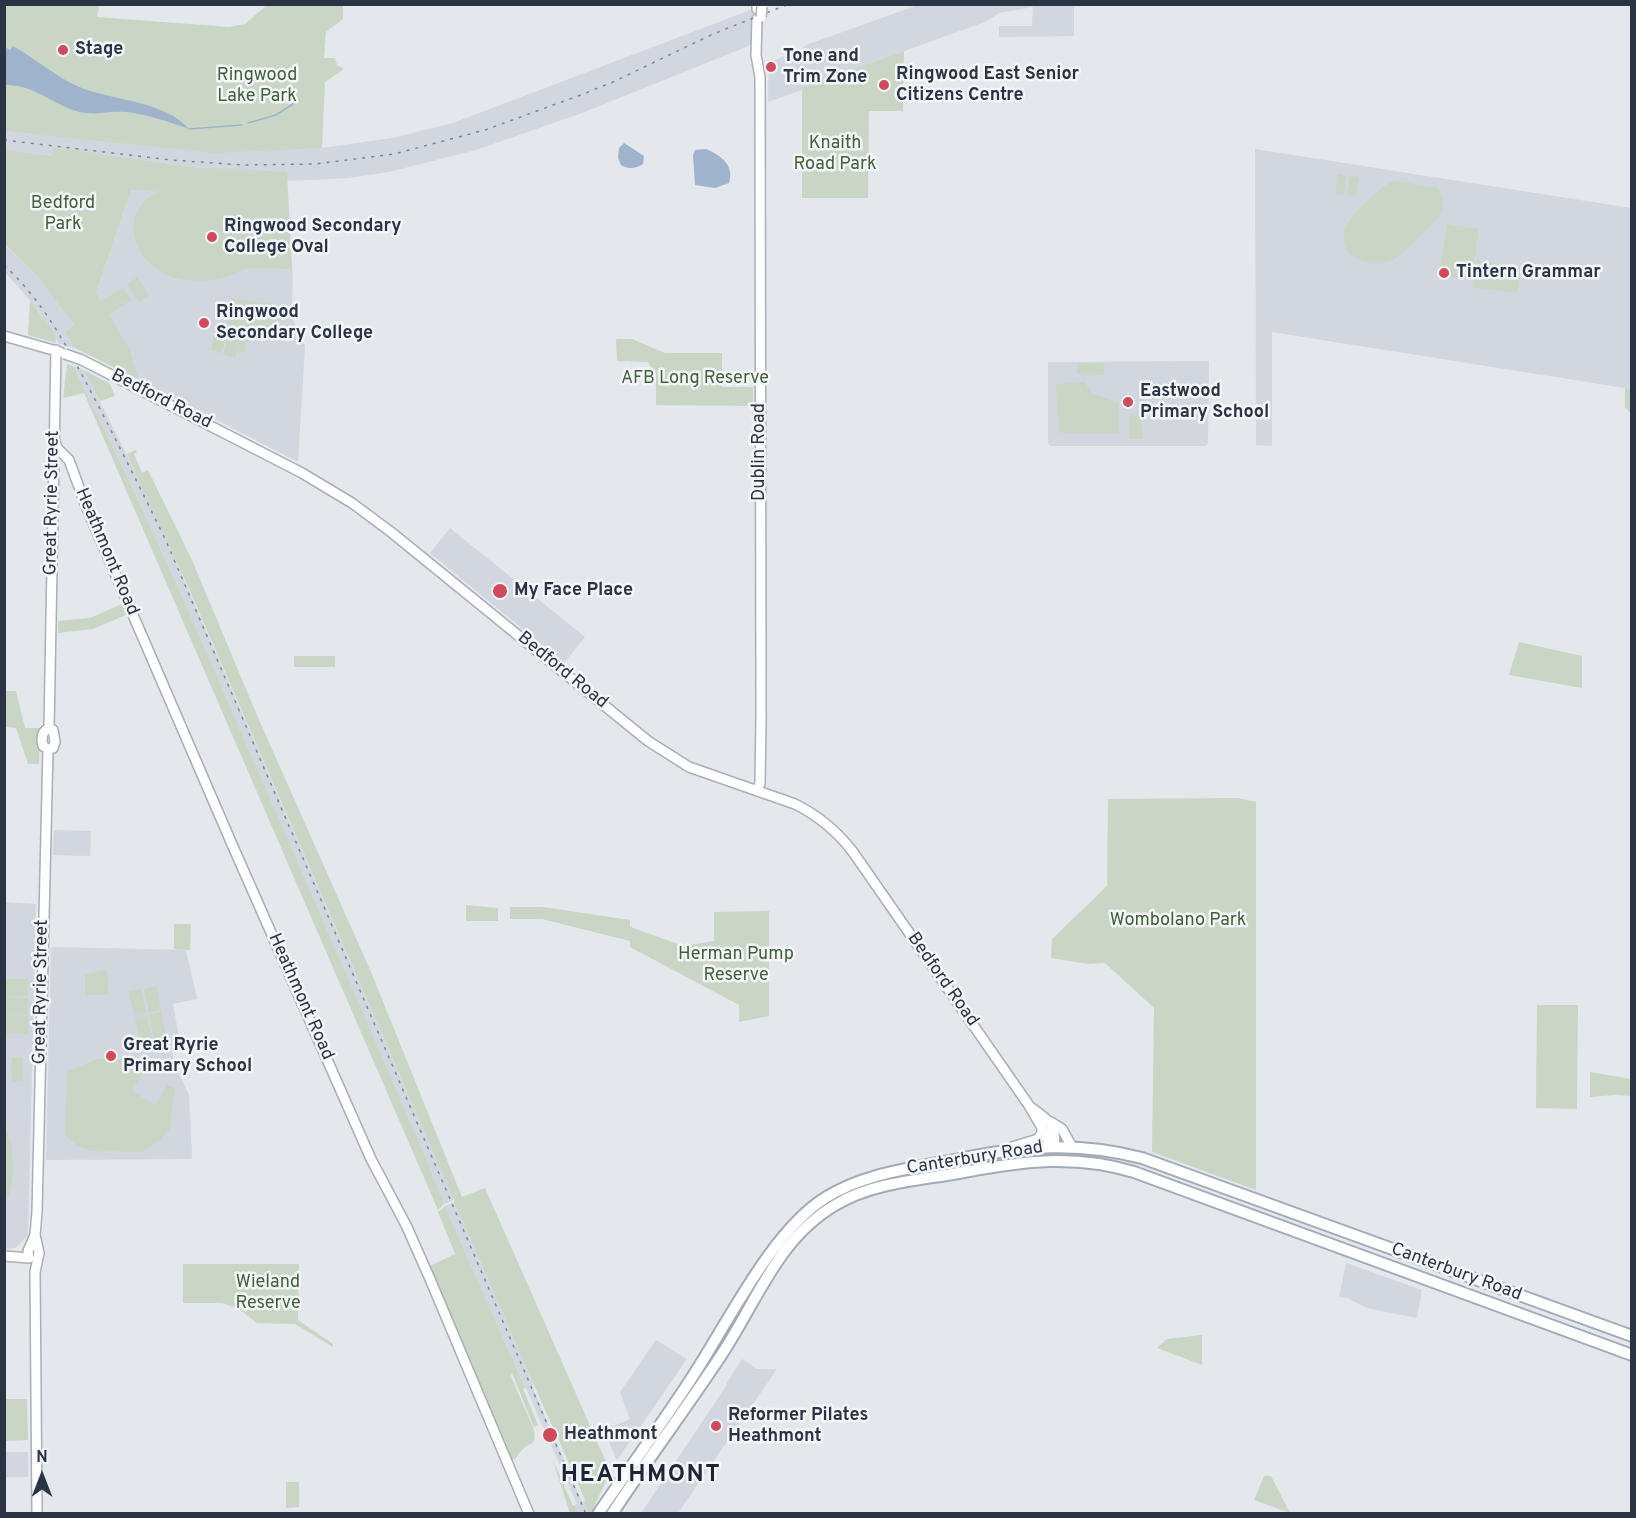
<!DOCTYPE html>
<html>
<head>
<meta charset="utf-8">
<style>
	body { margin:0 }
	#map { position:relative; width:1636px; height:1518px; overflow:hidden; background:#e4e7ec; font-family:Overpass,sans-serif }
	canvas { display:block }
	.frame { position:absolute; inset:0; border:6px solid #2b3445; pointer-events:none }
	.north { position:absolute; left:12px; top:1446px; width:60px; height:60px; -webkit-text-stroke:4px #f4f6f9; paint-order:stroke; rotate:0deg; font-size:16px; font-weight:700; line-height:24px; text-align:center; color:#2b3445 }
	.north::after { content:''; display:block; margin:auto; width:21px; height:27px; background:#2b3445; clip-path:polygon(50% 0,100% 100%,50% 72%,0 100%) }
</style>
</head>
<body>
<div id="map">
<canvas width="1636" height="1518"></canvas>
<div class="frame"></div>
<div class="north">N</div>
</div>
<script>
const g = document.querySelector('canvas').getContext('2d');
g.lineJoin = 'round';
function fill(path, color) { g.fillStyle = color; g.fill(path, 'evenodd'); }
function stroke(path, color, width, dash) { g.strokeStyle = color; g.lineWidth = width; g.lineCap = dash ? 'butt' : 'round'; g.setLineDash(dash || []); g.stroke(path); }
function label(font, color, halo, rows, align = 'center') {
  g.font = font + ' Overpass,sans-serif'; g.lineWidth = 5; g.setLineDash([]); g.textBaseline = 'middle'; g.strokeStyle = halo; g.fillStyle = color; for (const [text, x, y, turn = 0] of rows) {
    g.save(); g.translate(x, y); g.rotate((+turn || 0) * Math.PI / 180); g.textAlign = isNaN(turn) ? turn : align; if (halo) g.strokeText(text, 0, 0); g.fillText(text, 0, 0); g.restore();
  }
}
fill(new Path2D(`
	M918,5H1074V36L999,37V26H1032L1033,7L999,13L985,22L804,87L802,90L768,102L769,62L800,51L806,45Z
	M753,9L751,45L582,113L476,150L389,172L349,178L287,181V173L193,167L141,160L53,156L5,150V131L55,136L322,148L392,138L453,123Z
	M1255,149L1631,208V389L1272,332V446L1256,445Z
	M131,190L287,194L293,280L291,315L305,346L298,462L139,380L130,349L96,293Z
	M4,244L39,278L60,304L74,325L65,332L75,348L59,344L39,311L5,272Z
	M1209,361L1208,443L1206,446H1050L1048,443V362Z
	M73,366L84,370L148,497L454,1200L444,1204L182,596L127,476Z
	M450,528L585,637L564,663L430,553Z
	M54,830L91,831L90,856L53,855Z
	M4,902L36,904L28,1236L15,1248L4,1249Z
	M51,947L186,950L197,999L173,1004L181,1048L172,1051L176,1067L189,1095L192,1159L46,1160Z
	M455,1202L534,1385L532,1386L582,1502L584,1501L589,1513H578L575,1505L577,1504L526,1388H525L445,1206Z
	M1346,1263L1422,1290L1417,1318L1367,1308L1347,1298L1339,1297Z
	M656,1340L687,1359L618,1459H616L604,1430L630,1419L620,1392Z
	M742,1359L757,1369H777L678,1513H641L727,1385L726,1384Z
	M5,1452H28V1477H5Z`), '#d2d6de');
fill(new Path2D(`
	M4,5H99L97,17L229,27L245,24L267,5H343V19L326,32L324,58H335L337,65L344,69L325,82L322,148L213,153L5,131Z
	M904,51L903,111H869L868,198H802V90L804,87Z
	M54,148L193,167L287,172L292,269C278,269 264,267 250,268C243,269 236,274 229,276C213,281 195,282 179,279C144,272 116,228 146,199C151,195 158,193 163,191L131,190L96,293L101,301L123,288L131,300L109,314L130,349L139,380L75,348L65,332L74,325L39,278L5,244V150L52,156Z
	M1338,174L1346,176L1344,195L1335,193Z
	M1350,176L1359,177L1356,196L1347,195Z
	M1397,181L1438,188C1443,197 1444,205 1441,215L1397,258C1375,271 1333,259 1346,227C1351,216 1361,208 1370,199C1378,191 1385,183 1397,181Z
	M1447,224L1479,229L1471,280L1439,276Z
	M1476,260L1521,267L1517,293L1472,287Z
	M137,277L149,295L139,302L127,284Z
	M231,298L279,305L275,331L227,324Z
	M30,300L55,334L56,343L28,335Z
	M216,329L227,331L222,353L211,350Z
	M229,331L241,334L240,338L247,339L245,353L238,352L239,343L235,358L223,355Z
	M616,339H632L665,353H722V387H753V406L656,405V376L648,362L617,361Z
	M1077,363H1104V375L1077,374Z
	M67,364L73,366L127,476L182,596L417,1138L444,1204L438,1210L84,393L63,398Z
	M84,370L110,384L115,396L100,401Z
	M1085,382L1091,393L1119,403V433H1061L1059,430L1056,384Z
	M1625,388L1631,389V413L1625,408Z
	M1130,414L1142,415V439H1129Z
	M136,450L137,452L134,454L142,473L148,470L192,560L256,713L371,972L462,1197L485,1188L607,1464L610,1473L591,1513H589L584,1501L585,1500L557,1436L559,1435L556,1428H553L528,1371L190,591L127,454Z
	M122,604L126,615L93,629L58,633V621L90,618Z
	M1519,642L1582,656V688L1509,675Z
	M294,656H335V667H294Z
	M5,691H16L25,728H40L39,764H28L16,728L5,727Z
	M1238,798L1256,802V1190L1152,1152L1154,1008L1105,963L1088,964L1051,958L1052,939L1107,886L1108,799Z
	M466,905L498,908V921H466Z
	M510,907H543L630,920V927L684,946L714,941V912L769,911V1016L739,1022V1005L630,947V941L542,919H510Z
	M174,924H191L190,950L174,949Z
	M107,969L108,995H85V975Z
	M5,979H28V996H5Z
	M156,986L161,1010L149,1013L144,989Z
	M141,989L146,1013L134,1015L129,991Z
	M5,997L28,998V1015H5Z
	M1537,1005H1578L1577,1109L1536,1108Z
	M161,1012L166,1036L154,1039L149,1015Z
	M5,1016H28V1034L5,1033Z
	M147,1016L152,1040L140,1042L135,1018Z
	M12,1057L23,1058V1082H11Z
	M97,1059L129,1060L145,1070L132,1091L155,1105L167,1085L175,1088L170,1129L159,1141L142,1152L91,1151L78,1146L65,1136L67,1072Z
	M1590,1072L1631,1079V1096L1615,1095L1590,1097Z
	M4,1122C14,1146 18,1180 5,1203Z
	M445,1206L525,1388L523,1389L538,1425L534,1427L512,1373L511,1376L534,1430C536,1448 530,1441 522,1450C517,1455 518,1458 511,1461L430,1266L455,1254L438,1212Z
	M183,1264H299L298,1320L333,1344V1347L295,1324L257,1323L239,1309L222,1303H183Z
	M1202,1335V1365L1157,1348L1167,1339Z
	M5,1399H27L28,1440L5,1441Z
	M552,1458L573,1506L575,1505L578,1513H570Z
	M1264,1476H1271L1290,1513L1254,1500Z
	M286,1482H299V1507L286,1508Z`), '#c9d6c5');
fill(new Path2D(`
	M13,46C34,58 57,77 77,86C111,101 164,100 189,129C169,122 147,114 126,112C103,110 95,118 70,109C48,100 30,84 5,85V47L10,50Z
	M624,143L644,156L643,164C636,169 627,169 621,165L618,158L619,148Z
	M706,149C721,155 735,166 729,183L715,188L695,185L693,155L695,150Z`), '#9fb4cc');
stroke(new Path2D(`
	M248,123L276,115L299,100
	M189,129L242,125`), '#9fb4cc', 1.5);
const secondary = new Path2D(`
	M757,9V4
	M757,19L756,55L760,77L761,717L760,783L757,791
	M4,336L60,352
	M82,360L302,473L352,503L391,532L648,741L689,767L795,804C819,816 837,831 853,852L1028,1104L1047,1136L1049,1147
	M54,438L57,448L69,460L86,506L231,842L371,1159L406,1225L430,1279L529,1514
	M49,728L56,350
	M48,749L53,748L55,742L53,730L49,728
	M48,749L43,746C41,739 41,732 49,728
	M1032,1108C1048,1121 1057,1123 1054,1147
	M1051,1122L1062,1129L1072,1147
	M1012,1147L1038,1139L1042,1133V1127
	M35,1235L39,1253L35,1272L37,1514
	M4,1256L29,1258
	M29,1258L28,1251L35,1235L37,1212L48,749`);
const primary = new Path2D(`
	M598,1514C629,1469 661,1425 691,1379C727,1325 770,1233 825,1198C864,1173 914,1168 959,1159C1023,1146 1078,1141 1142,1158L1632,1336
	M612,1514C647,1460 685,1410 720,1357C757,1302 777,1238 837,1204C874,1182 922,1180 964,1172C1024,1161 1074,1154 1134,1172L1632,1355`);
stroke(secondary, '#a9aeb7', 12);
stroke(primary, '#a3abb8', 14);
stroke(secondary, '#fff', 9);
stroke(primary, '#fff', 10);
stroke(new Path2D(`
	M4,140L171,160L243,165L315,164L394,154L485,130L578,96L613,82L713,34L789,4
	M4,265C48,306 70,353 98,405C121,450 144,495 166,541L586,1514`), '#7d8696', 1.5, [3, 6]);
const secondaryBridge = new Path2D(`
	M761,17L762,7
	M65,354L82,360`);
stroke(secondaryBridge, '#a9aeb7', 12, []);
stroke(secondaryBridge, '#fff', 9);
for (const [x, y, r, color] of [
	[63,50,6,"#d1495b"],
	[771,67,6,"#d1495b"],
	[884,85,6,"#d1495b"],
	[212,237,6,"#d1495b"],
	[1444,273,6,"#d1495b"],
	[204,323,6,"#d1495b"],
	[1128,402,6,"#d1495b"],
	[500,591,8,"#d1495b"],
	[111,1056,6,"#d1495b"],
	[716,1426,6,"#d1495b"],
	[550,1435,8,"#d1495b"]
]) { const dot = new Path2D(); dot.arc(x, y, r, 0, 2 * Math.PI); g.fillStyle = color; g.fill(dot); stroke(dot, '#f4f6f9', 2); }
label('bold 18px', '#2b3445', '#f4f6f9', [
	["Stage",75,50],
	["Tone and",783,57],
	["Trim Zone",783,78],
	["Ringwood East Senior",896,75],
	["Citizens Centre",896,96],
	["Ringwood Secondary",224,227],
	["College Oval",224,248],
	["Tintern Grammar",1456,273],
	["Ringwood",216,313],
	["Secondary College",216,334],
	["Eastwood",1140,392],
	["Primary School",1140,413],
	["My Face Place",514,591],
	["Great Ryrie",123,1046],
	["Primary School",123,1067],
	["Reformer Pilates",728,1416],
	["Heathmont",728,1437],
	["Heathmont",564,1435]
], 'left');
label('18px', '#3f6138', '#f4f6f9', [
	["Ringwood",257,76],
	["Lake Park",257,97],
	["Knaith",835,144],
	["Road Park",835,165],
	["Bedford",63,204],
	["Park",63,225],
	["AFB Long Reserve",695,379],
	["Wombolano Park",1178,921],
	["Herman Pump",736,955],
	["Reserve",736,976],
	["Wieland",268,1283],
	["Reserve",268,1304]
]);
label('18px', '#2b3445', '#f4f6f9', [
	["Bedford Road",161,400,27],
	["Dublin Road",760,452,-90],
	["Great Ryrie Street",53,503,-89],
	["Heathmont Road",106,552,67],
	["Bedford Road",562,671,39],
	["Bedford Road",942,980,55],
	["Great Ryrie Street",42,992,-89],
	["Heathmont Road",300,997,66],
	["Canterbury Road",975,1159,-9],
	["Canterbury Road",1456,1273,20]
]);
g.letterSpacing = '1.5px';
label('bold 24px', '#1d2536', '#f4f6f9', [
	["HEATHMONT",641,1476]
]);
g.letterSpacing = '0px';
</script>
</body>
</html>
